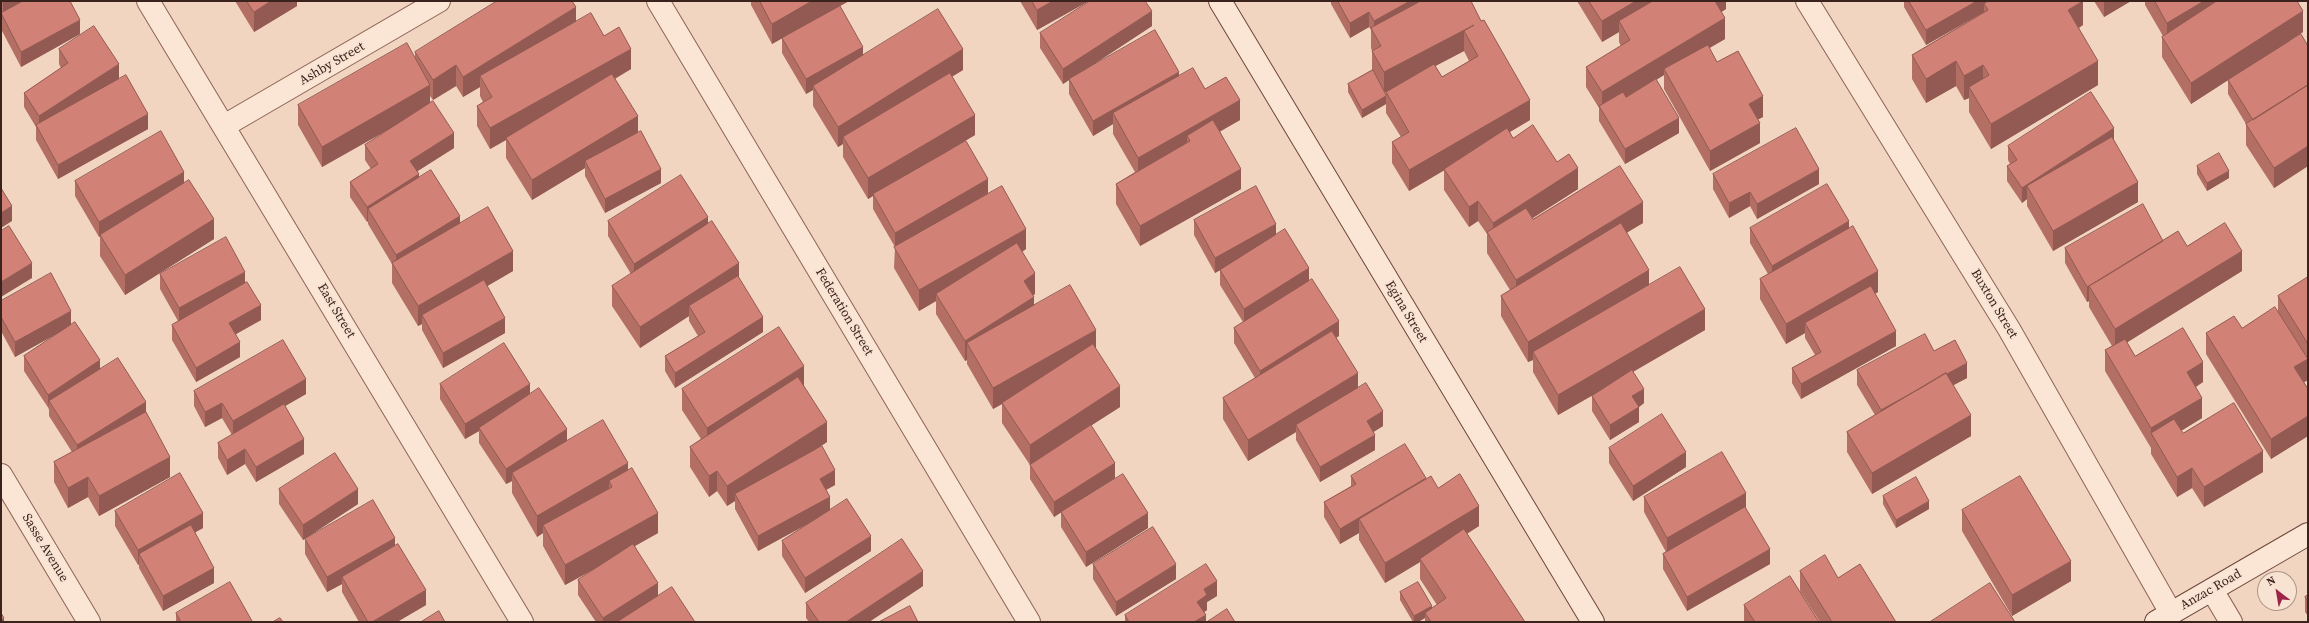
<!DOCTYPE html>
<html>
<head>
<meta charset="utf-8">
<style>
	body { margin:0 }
	#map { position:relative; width:2309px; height:623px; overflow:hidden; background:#f1d5c1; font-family:"Source Serif 4",serif }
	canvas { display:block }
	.frame { position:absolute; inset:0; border:2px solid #3a231d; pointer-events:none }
	.north { position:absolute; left:2257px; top:571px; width:40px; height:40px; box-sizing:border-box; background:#f8e2d1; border:1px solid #ac9689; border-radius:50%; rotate:329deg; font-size:11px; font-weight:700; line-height:16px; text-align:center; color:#3a231d }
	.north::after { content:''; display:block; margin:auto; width:14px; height:18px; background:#9f2348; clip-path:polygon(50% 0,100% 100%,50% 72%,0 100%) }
</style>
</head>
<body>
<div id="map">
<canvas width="2309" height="623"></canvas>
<div class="frame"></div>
<div class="north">N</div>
</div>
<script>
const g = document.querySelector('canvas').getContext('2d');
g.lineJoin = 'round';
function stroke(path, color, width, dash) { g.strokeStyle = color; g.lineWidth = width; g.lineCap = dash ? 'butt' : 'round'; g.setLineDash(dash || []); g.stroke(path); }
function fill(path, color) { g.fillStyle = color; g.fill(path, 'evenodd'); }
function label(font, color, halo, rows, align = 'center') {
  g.font = font + ' "Source Serif 4",serif'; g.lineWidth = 3.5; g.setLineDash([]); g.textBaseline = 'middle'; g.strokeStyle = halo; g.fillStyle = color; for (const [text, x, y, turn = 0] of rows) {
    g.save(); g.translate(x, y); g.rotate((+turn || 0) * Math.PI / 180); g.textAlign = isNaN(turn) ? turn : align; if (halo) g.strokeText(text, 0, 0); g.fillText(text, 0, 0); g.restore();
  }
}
const street = new Path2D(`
	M148,1L522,622
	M658,1L1029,622
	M1807,1L2009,329L2171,613
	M224,126L439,1
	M1,475L89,622
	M2212,590L2231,622`);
const secondary = new Path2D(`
	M1220,1L1593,622
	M2156,622L2308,534`);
stroke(street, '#8c6457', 24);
stroke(secondary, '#6d463b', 24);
stroke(street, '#fbe5d5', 22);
stroke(secondary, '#fbe5d5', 22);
fill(new Path2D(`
	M1,1H23L80,34L21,67L1,29V13L3,12L1,9Z
	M235,1H297V6L254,32Z
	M751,1H849L840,6L863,55L963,70L952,76L975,135L951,149L988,193L1026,249L1022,252L1035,294L1033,295L1034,305L1096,350L1120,407L1074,436L1115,478L1065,510L1148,528L1086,567L1061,527V512L1054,517L1030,479V465L1002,423V404L993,409L967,364V360L965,361L936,314V301L919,311L894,268L895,247L873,209V196L868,199L843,157V144L838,147L813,106V90L806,94L782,53V38L772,44L751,5Z
	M1020,1H1089L1037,30Z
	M1331,1H1418V3L1471,1L1530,120L1510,132L1513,138L1557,162L1578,189L1533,218V219L1643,223L1626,232L1649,285L1705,330L1633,372L1644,403L1639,407V422L1610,440L1592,411V396L1597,393L1558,415L1533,372V360L1528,362L1501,316V296L1510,290L1487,253V234L1478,221L1469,227L1444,190V170L1409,191L1392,163V142L1401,137L1386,113V104L1362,118L1348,92V84L1372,70V51L1371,48V30L1369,27L1350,38L1331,4ZM1464,51L1469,61L1442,77L1435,66ZM1399,85L1386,92V95L1385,92Z
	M1577,1H1726V9L1721,12L1725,39L1709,48L1717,62L1763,117L1758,119L1760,143L1710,171L1664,89V75L1656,80L1679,133L1625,164L1599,121V108L1586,87V67L1621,46L1619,42V32L1602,42Z
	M1904,1H1987V2L2083,25L2079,28L2098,85L1991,149L1969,112V98L1964,100L1956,86L1926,103L1912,79V55L1984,12L1926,45L1904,7Z
	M2094,1H2131L2104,17Z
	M2145,1H2297L2303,32L2289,41L2308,46V166L2274,188L2246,145V124L2228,94V80L2191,104L2162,57V37L2163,36L2145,5Z
	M576,22L604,36L631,69L615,79L638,133L661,183L605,213L585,176V168L532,200L506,158V140L490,149L477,126V106L483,102L480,96V87L463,97L456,86L433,100L430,96V102L454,148L417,171L419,178L460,224L513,271L487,286L505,333L443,368L422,330V324L418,326L392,283V264L368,224V221L367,222L350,197V182L371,169L365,160V145L391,128L322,167L298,125V105L415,59V52Z
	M1152,26L1085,70L1179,76L1205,89L1240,120L1220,131L1241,189L1140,246L1116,204V184L1135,172L1113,134V124L1093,136L1069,94V80L1063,84L1040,48V33Z
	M59,49L119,79L148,129L58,179L36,140V127L24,107V93L61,68L59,64Z
	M2114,140L2138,202L2053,251L2027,206V199L2022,203L2007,181V166L2010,164L2008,160V146Z
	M2197,166L2229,178L2207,191L2197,174Z
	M1713,174L1819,184L1757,219L1750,206L1729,218L1713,189Z
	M75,181L184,182L214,239L125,295L100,256V236L99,237L75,196Z
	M1194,220L1276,234L1309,280L1339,336L1336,337L1358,388L1383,426L1373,432L1375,450L1320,482L1296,440V432L1248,461L1223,419V398L1255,378L1234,343V328L1243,322L1220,285V270L1215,273L1194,235Z
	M608,221L708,223L739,279L763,332L675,388L665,371V356L698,336L689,321V316L640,348L612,306V286L631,274L608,236Z
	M1750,228L1849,229L1878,292L1875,294L1896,346L1801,399L1792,383V368L1815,355L1805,338V333L1786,344L1760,299V279L1768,274L1750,243Z
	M2163,241L2187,246L2242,271L2127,342L2135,356L2203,382L2196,387L2202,418L2181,431L2183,433L2263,472L2204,507L2192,488L2177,497L2151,454V448L2105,371V350L2112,346L2089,307V301L2087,302L2065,263V248Z
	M160,274L245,283L261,320L236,334L240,357L196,382L172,340V325L178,321L160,289Z
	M2308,277V380L2304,382L2308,389V436L2271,459L2206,354V333L2242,328L2278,312V296Z
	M1,301L71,325L100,369L146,412L170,477L99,516L88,497L68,508L54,482V462L72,452L49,416V409L24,371V356L63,330L15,357L1,331Z
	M1934,351L1967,378L1953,385L1971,436L1872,494L1847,452V432L1875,415L1857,385V370Z
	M440,384L530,394L567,441L628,470L658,533L635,546L658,596L695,622H596L578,595V580L597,568L565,585L543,546V533L537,537L512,493V481L506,484L479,443V431L465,439L440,399Z
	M804,386L827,442L815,450L835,485L826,490L830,511L871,551L805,593L782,556V541L819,517L758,551L735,509V501L727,506L717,491L709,497L690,467V447L701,439L682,410V389Z
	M194,391L306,394L285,406L304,454L256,482L245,464L227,475L218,458V443L232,435L222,418L205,427L194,406Z
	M1609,448L1686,467L1633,501L1609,463Z
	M1351,476L1426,479L1438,488L1479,526L1467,534L1525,622H1425V618L1418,622H1413L1400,600V592L1432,608L1437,605L1420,579V562L1385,583L1359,540V533L1340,544L1324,517V502L1351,486Z
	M279,489L358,504L303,540L279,504Z
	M1883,496L1929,509L1896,528L1883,504Z
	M1644,497L1746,508L1770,564L1687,611L1663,569V554L1666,552L1644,512Z
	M1962,510L2071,581L2012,616L1962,531Z
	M115,511L203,528L195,532L214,583L163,611L139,568V564L138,565L115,526Z
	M305,539L395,546L426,605L397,622H359L342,592V584L327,592L305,554Z
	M1093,564L1176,579L1116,616L1093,579Z
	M1800,571L1838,578L1896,622H1820L1800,591Z
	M923,586L869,622H809L806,618V603Z
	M2308,595V616L2305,612V597Z
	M1217,596L1207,602V610L1204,612L1206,622H1125V615Z
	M1744,605L1819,622H1744Z
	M176,613L252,622H176Z`), '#b46f65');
fill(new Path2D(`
	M3,1H23L3,13Z
	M271,1H297V6L254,32V12Z
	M812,1H849L772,44V24Z
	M1053,1H1089L1037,30V10Z
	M1410,1H1418V12L1374,34V21Z
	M1636,1H1670L1619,21V32L1602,42V21Z
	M1712,1H1726V9L1712,18Z
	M1977,1H1987V8L1984,4V12L1926,45V30Z
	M2083,1V25L2068,34V10Z
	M2104,1H2131L2104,17Z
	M2204,1H2240L2167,43V23Z
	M576,7V27L480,76V87L463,97V77Z
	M1152,11V26L1070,80L1069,79V80L1063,84V69Z
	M2303,11V32L2191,104V83Z
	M1369,12V27L1350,38V23Z
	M1725,18V39L1667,73L1664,69V75L1603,112L1602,110V92Z
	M80,20V34L21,67V52Z
	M1474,25L1464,31V51L1384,93V72Z
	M863,47V62L813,86V90L806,94V79Z
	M631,49V69L507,139L506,138V140L490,149V128Z
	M963,49V70L847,142L843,137V144L838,147V127Z
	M1956,61V86L1926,103V79Z
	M2098,61V85L1991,149V124Z
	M119,64V79L39,131V116Z
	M456,65V86L433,100V80Z
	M1983,65V89L1969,87V98L1964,100V76Z
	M1179,72V87L1113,113V124L1093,136V121Z
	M430,85V106L322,167V147Z
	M1386,96V104L1362,118V110Z
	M1763,96V117L1749,124V104Z
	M1240,100V120L1190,149V141L1187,136V150L1138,178V158Z
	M1530,100V120L1409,191V170Z
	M148,114V129L58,179V165Z
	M975,115V135L873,196V194V196L868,199V178Z
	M638,116V136L585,161V168L532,200V180Z
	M1679,118V133L1625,164V149Z
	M1760,123V143L1710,171V151Z
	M2114,128V143L2027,186V199L2022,203V188Z
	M454,133V148L410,176V161Z
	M2308,146V166L2274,188V168Z
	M1578,168V189L1493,243V223Z
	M661,169V183L605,213V199Z
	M1241,169V189L1140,246V226Z
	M1819,169V184L1757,219V204Z
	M2229,171V178L2207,191V183Z
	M184,172V187L99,237V222Z
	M419,174V188L368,209V221L367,222V207Z
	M988,179V193L895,247V233Z
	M2138,182V202L2053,251V231Z
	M1750,192V206L1729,218V203Z
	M1478,201V221L1469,227V207Z
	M1643,202V223L1516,300V280Z
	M12,206V221L1,228V213Z
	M460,216V231L396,270V255Z
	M708,217V232L634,279V264Z
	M214,219V239L125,295V275Z
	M1849,221V236L1772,280V266Z
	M1276,224V239L1215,273V258Z
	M1026,229V249L939,299L936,294V301L919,311V290Z
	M2165,243L2089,286V301L2087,302V287Z
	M513,251V271L426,322L422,315V324L418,326V306Z
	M2242,251V271L2115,350V329Z
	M32,263V278L1,297V282Z
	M739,263V283L689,306V316L640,348V327Z
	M1309,268V283L1244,324V309Z
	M1649,270V290L1533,352V360L1528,362V342Z
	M1878,271V292L1809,331L1805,323V333L1786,344V324Z
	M245,272V287L179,323V308Z
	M1035,273V294L1024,301V281Z
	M1034,297V318L967,343V360L965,361V341Z
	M261,305V320L229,338V323Z
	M1705,309V330L1558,415V395Z
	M71,311V326L15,357V342Z
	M763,317V332L675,388V373Z
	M505,318V333L443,368V353Z
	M1339,321V336L1260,385V371Z
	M1096,330V351L993,409V388Z
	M1896,331V346L1801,399V384Z
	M240,342V357L196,382V368Z
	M2308,359V380L2294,388V367Z
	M100,360V375L49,401L48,410V395Z
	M2203,362V382L2187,392V372Z
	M1967,363V378L1881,424V410Z
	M804,366V387L707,449V428Z
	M1358,373V393L1296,425V432L1248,461V440Z
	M306,379V394L233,436V421Z
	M530,384V399L479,428V431L465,439V424Z
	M1120,386V407L1030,465V445Z
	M1644,389V403L1639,407V422L1610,440V425L1632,396Z
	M2202,398V418L2158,445L2151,434V428Z
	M146,402V417L77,460V445Z
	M222,403V418L205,427V412Z
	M1383,411V426L1367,436V421Z
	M1971,415V436L1872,494V473Z
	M2308,416V436L2271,459V439Z
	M827,422V442L738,499L735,494V501L727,506V486Z
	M567,429V444L512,473V481L506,484V469Z
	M1375,435V450L1320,482V467Z
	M304,439V454L256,482V467Z
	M245,449V464L227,475V460Z
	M2263,451V472L2204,507V487Z
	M1686,452V467L1633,501V486Z
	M170,457V477L99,516V496Z
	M628,463V484L612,487L609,481V495L543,525V533L537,537V516Z
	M1115,463V478L1054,517V502Z
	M2192,468V488L2177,497V477Z
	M835,470V485L820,493V479Z
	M717,471V491L709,497V476Z
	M88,477V497L68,508V488Z
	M1426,478L1359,519V533L1340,544V529Z
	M358,489V504L303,540V525Z
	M1746,493V508L1667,553V538Z
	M830,497V512L758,551V536Z
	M1929,501V509L1896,528V520Z
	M1479,506V526L1421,561L1420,559V562L1385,583V563Z
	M203,513V528L143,562L139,554V564L138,565V550Z
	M658,513V533L565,585V565Z
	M1148,513V528L1086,567V552Z
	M871,536V551L805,593V578Z
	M395,538V553L342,577V584L327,592V577Z
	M1770,549V564L1687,611V597Z
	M2071,561V581L2012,616V595Z
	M1176,564V579L1116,616V602Z
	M214,568V583L163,611V596Z
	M923,571V586L869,622H846Z
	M1217,581V596L1207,602V610L1197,617V602L1204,589Z
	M658,583V598L620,622H603V618Z
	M426,590V605L397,622H372Z
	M1432,606V614L1425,613V618L1418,622H1414V616Z
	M1206,615V622H1194Z
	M4,618V622H1V620Z`), '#925a52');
const building = new Path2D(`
	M23,1H70L80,20L21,52L1,13Z
	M247,1H271L254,12Z
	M497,1H572L576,7L463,77L456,65L433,80L415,52Z
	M760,1H812L772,24Z
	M1032,1H1053L1037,10Z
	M1090,1H1145L1152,11L1063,69L1040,33Z
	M1338,1H1410L1374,21L1369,12L1350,23Z
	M1421,1H1471L1481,21L1484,20L1530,100L1409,170L1392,142L1409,132L1386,92L1434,64L1442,77L1478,56L1464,31L1474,25L1384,72L1372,51L1381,46L1371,28Z
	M1589,1H1636L1602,21Z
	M1653,1H1715L1725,18L1602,92L1586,67L1630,40L1619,21Z
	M1909,1H1977L1926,30Z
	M1988,1H2083L2068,10L2098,61L1991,124L1969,87L1989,75L1983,65L1964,76L1956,61L1926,79L1912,55L1988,10L1984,4Z
	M2155,1H2204L2167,23Z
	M2217,1H2297L2303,11L2191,83L2162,37Z
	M840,6L863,47L806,79L782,38Z
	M938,9L963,49L838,127L813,86Z
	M591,13L604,36L619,27L631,49L490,128L477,106L492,97L480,76Z
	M94,26L119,64L39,116L24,93L68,63L59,49Z
	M1155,30L1179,72L1093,121L1069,79Z
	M2301,34L2308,46V85L2253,120L2228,80Z
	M407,43L430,85L322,147L298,105Z
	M1708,45L1717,62L1738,51L1763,96L1749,104L1760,123L1710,151L1664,69Z
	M1193,68L1205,89L1226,77L1240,100L1138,158L1113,113Z
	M1373,70L1386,95V96L1362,110L1348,84Z
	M950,73L975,115L868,178L843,137Z
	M612,74L638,116L532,180L506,138Z
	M126,75L148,114L58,165L36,125Z
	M1656,79L1679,118L1625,149L1599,106L1623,92L1626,97Z
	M2308,85V146L2274,168L2246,124Z
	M2091,92L2114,128L2022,188L2007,166L2017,160L2008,146Z
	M433,101L454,133L410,161L419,174L367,207L350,182L378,164L365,145Z
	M1213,120L1241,169L1140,226L1116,184L1190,141L1187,136Z
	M1533,125L1557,162L1569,154L1578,168L1493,223L1478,201L1469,207L1444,169L1507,128L1513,138Z
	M1796,128L1819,169L1757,204L1750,192L1729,203L1713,174Z
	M161,131L184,172L99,222L75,181Z
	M641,131L661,169L605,199L585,161Z
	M2112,137L2138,182L2053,231L2027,186Z
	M966,141L988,179L895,233L873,194Z
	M2219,153L2229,171L2207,183L2197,166Z
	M1620,166L1643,202L1516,280L1487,232L1526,208L1533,219Z
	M431,170L460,216L396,255L368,209Z
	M681,175L708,217L634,264L608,221Z
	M189,180L214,219L125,275L100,235Z
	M1827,184L1849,221L1772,266L1750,228Z
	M1002,186L1026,229L919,290L894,247Z
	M1256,186L1276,224L1215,258L1194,220Z
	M1,188L12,206L1,213Z
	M2143,204L2163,241L2101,279L2087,287L2065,248Z
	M488,207L513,251L418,306L392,263Z
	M712,221L739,263L640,327L612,286Z
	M1621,223L1649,270L1528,342L1501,296Z
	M2225,223L2242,251L2115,329L2089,286L2178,231L2187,246Z
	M9,226L32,263L1,282V231Z
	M1853,226L1878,271L1786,324L1760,279Z
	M1285,229L1309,268L1244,309L1220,270Z
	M226,237L245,272L179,308L160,274Z
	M1017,243L1035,273L1024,281L1034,297L965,341L936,294Z
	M1680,267L1705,309L1558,395L1533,352Z
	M51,273L71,311L15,342L1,317V301Z
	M738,276L763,317L675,373L665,356L705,332L689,306Z
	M2308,277V344L2278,296Z
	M1312,279L1339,321L1260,371L1234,328Z
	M484,280L505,318L443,353L422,315Z
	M247,282L261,305L229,323L240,342L196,368L172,325Z
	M1070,285L1096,330L993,388L967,343Z
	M1871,286L1896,331L1801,384L1792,368L1821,352L1805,323Z
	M2275,307L2308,359L2294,367L2308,389V416L2271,439L2206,333L2234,316L2242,328Z
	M75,322L100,360L48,395L24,356Z
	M779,327L804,366L707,428L682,389Z
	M2183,328L2203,362L2187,372L2202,398L2151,428L2105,350L2125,339L2135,356Z
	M1332,331L1358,373L1248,440L1223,398Z
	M1925,334L1934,351L1955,340L1967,363L1947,374L1946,373L1921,388L1881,410L1857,370Z
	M283,340L306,379L233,421L222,403L205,412L194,391Z
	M504,343L530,384L465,424L440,384Z
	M1093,344L1120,386L1030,445L1002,403Z
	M118,358L146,402L77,445L49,401Z
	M1632,370L1644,389L1632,396L1639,407L1610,425L1592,396Z
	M1946,373L1971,415L1872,473L1847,432Z
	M798,377L827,422L727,486L717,471L709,476L690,447Z
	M1366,383L1383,411L1367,421L1375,435L1320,467L1296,425Z
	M539,388L567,429L506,469L479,428Z
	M2234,403L2263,451L2204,487L2192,468L2177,477L2151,433L2174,419L2183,433Z
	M284,404L304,439L256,467L245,449L227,460L218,443Z
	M146,412L170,457L99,496L88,477L68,488L54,462Z
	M1662,414L1686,452L1633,486L1609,448Z
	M603,420L628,463L537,516L512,473Z
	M1091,425L1115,463L1054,502L1030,465Z
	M1405,444L1426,478L1340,529L1324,502L1356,484L1351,476Z
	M822,446L835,470L820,479L830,497L758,536L735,494Z
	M1722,452L1746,493L1667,538L1644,497Z
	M335,453L358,489L303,525L279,489Z
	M632,468L658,513L565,565L543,525L612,487L609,481Z
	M180,473L203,513L138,550L115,511Z
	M1123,474L1148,513L1086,552L1061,512Z
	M1460,474L1479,506L1385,563L1359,519L1431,476L1438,488Z
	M2020,476L2071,561L2012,595L1962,510Z
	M1916,477L1929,501L1896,520L1883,496Z
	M847,499L871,536L805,578L782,541Z
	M373,500L395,538L327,577L305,539Z
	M1745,507L1770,549L1687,597L1663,554Z
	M191,525L214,568L163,596L139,554Z
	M1153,527L1176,564L1116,602L1093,564Z
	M1464,529L1525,622H1431L1425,613L1446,598L1420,559Z
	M902,539L923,571L846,622H819L806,603Z
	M398,544L426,590L372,622H368L342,577Z
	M633,544L658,583L603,618L578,580Z
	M1825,555L1838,578L1860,564L1896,622H1832L1800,571Z
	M1206,564L1217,581L1204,589L1207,595L1197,602L1206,615L1194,622H1129L1125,615Z
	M1790,576L1819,622H1755L1744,605Z
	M230,582L252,621L250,622H181L176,613Z
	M1418,582L1432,606L1414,616L1400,592Z
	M1990,583L2015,622H1930Z
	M672,587L695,622H617Z
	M2308,595V601L2305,597Z
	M910,606L918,622H879Z
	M1227,609L1235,622H1207Z
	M439,611L445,622H421Z
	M1,613L4,618L1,620Z
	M280,618L283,622H273Z`);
fill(building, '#d18175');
stroke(building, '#925a52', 1);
label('13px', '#3a231d', '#f8e2d1', [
	["Ashby Street",332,64,-30],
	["Buxton Street",1994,304,59],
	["East Street",336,311,59],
	["Federation Street",844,312,59],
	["Egina Street",1406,312,59],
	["Sasse Avenue",45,548,59],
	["Anzac Road",2211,590,-30]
]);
</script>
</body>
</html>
